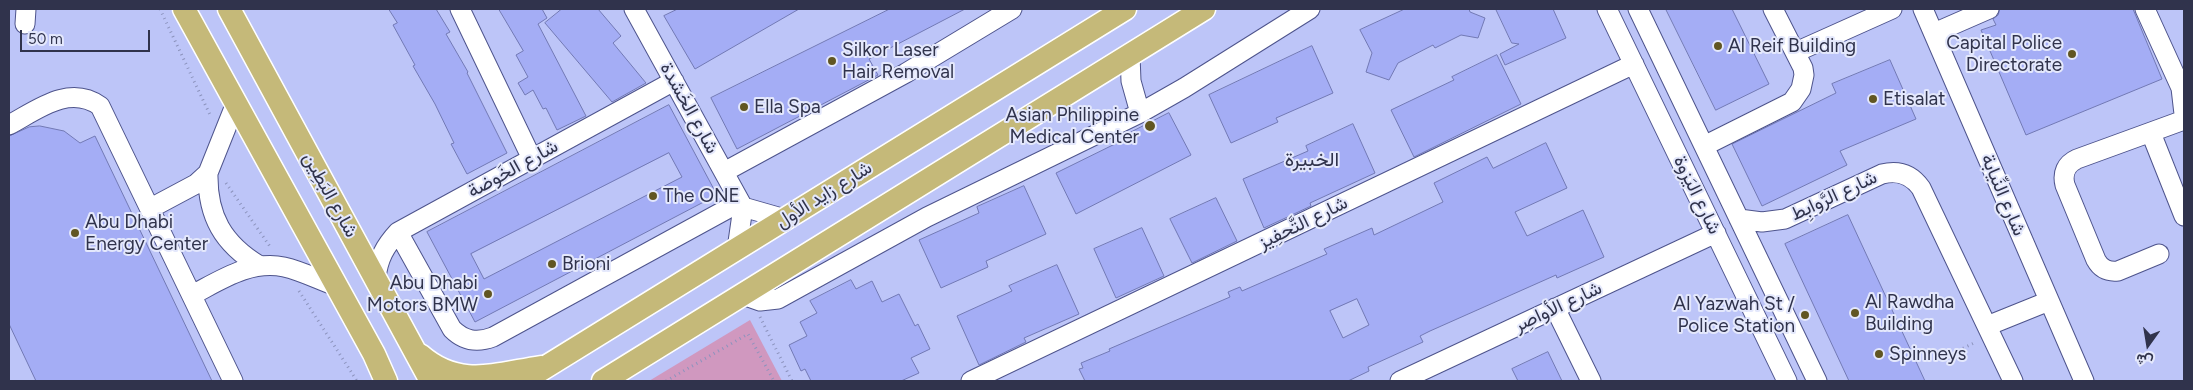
<!DOCTYPE html>
<html>
<head>
<meta charset="utf-8">
<style>
	body { margin:0 }
	#map { position:relative; width:2193px; height:390px; overflow:hidden; background:#bdc5f8; font-family:Figtree,Vazirmatn,sans-serif }
	canvas { display:block }
	.frame { position:absolute; inset:0; border:10px solid #30334c; pointer-events:none }
	.north { position:absolute; left:2123px; top:320px; width:50px; height:50px; -webkit-text-stroke:4px #e4e8fc; paint-order:stroke; rotate:193deg; font-size:14px; font-weight:700; line-height:20px; text-align:center; color:#30334c }
	.north::after { content:''; display:block; margin:auto; width:18px; height:22px; background:#30334c; clip-path:polygon(50% 0,100% 100%,50% 72%,0 100%) }
	.scale { position:absolute; left:20px; top:30px; width:130px; height:22px; box-sizing:border-box; border:2px solid #30334c; border-top:0; padding-left:6px; font-size:15px; line-height:18px; white-space:nowrap; color:#30334c; -webkit-text-stroke:4px #e4e8fc; paint-order:stroke }
</style>
</head>
<body>
<div id="map">
<canvas width="2193" height="390"></canvas>
<div class="frame"></div>
<div class="north">ش</div>
<div class="scale">50 m</div>
</div>
<script>
const g = document.querySelector('canvas').getContext('2d');
g.lineJoin = 'round';
function fill(path, color) { g.fillStyle = color; g.fill(path, 'evenodd'); }
function stroke(path, color, width, dash) { g.strokeStyle = color; g.lineWidth = width; g.lineCap = dash ? 'butt' : 'round'; g.setLineDash(dash || []); g.stroke(path); }
function label(font, color, halo, rows, align = 'center') {
  g.font = font + ' Figtree,Vazirmatn,sans-serif'; g.lineWidth = 4; g.setLineDash([]); g.textBaseline = 'middle'; g.strokeStyle = halo; g.fillStyle = color; for (const [text, x, y, turn = 0] of rows) {
    g.save(); g.translate(x, y); g.rotate((+turn || 0) * Math.PI / 180); g.textAlign = isNaN(turn) ? turn : align; if (halo) g.strokeText(text, 0, 0); g.fillText(text, 0, 0); g.restore();
  }
}
fill(new Path2D(`
	M750,320L782,381H649Z`), '#d098bf');
const building = new Path2D(`
	M389,9H436L450,32L446,34L468,72L467,73L507,153L467,174L451,144L454,143L435,104L413,66L415,65L393,25L397,23Z
	M499,9H542L547,18L538,24L586,116L557,130L546,108L543,109L533,90L525,95L518,83L528,77L516,55L523,51Z
	M562,9H598L621,36L613,43L646,83L612,102L545,23Z
	M678,9H799L695,69L664,16Z
	M890,9H965L869,59L878,75L737,149L711,98Z
	M1405,9H1469L1470,12L1485,18L1478,38L1461,35L1435,48L1433,45L1398,63L1389,80L1366,72L1372,53L1360,30Z
	M1496,9H1553L1566,38L1505,65L1500,54L1519,44L1512,43Z
	M1666,9H1732L1769,84L1716,110Z
	M2000,9H2133L2162,79L2026,135L1981,30L1996,25L1993,19L1998,15Z
	M1312,46L1333,93L1276,118L1278,122L1231,143L1209,95Z
	M1497,55L1521,104L1414,157L1391,110L1454,80L1452,77Z
	M1890,60L1916,119L1840,151L1847,165L1762,206L1732,144L1836,93L1832,84Z
	M669,105L717,195L475,322L427,232ZM669,153L682,177L484,279L471,254Z
	M1169,113L1191,155L1076,214L1056,173L1123,140L1122,137Z
	M1353,124L1375,173L1310,203L1311,206L1264,228L1243,179L1308,151L1306,146Z
	M40,126L64,131L80,143L95,136L212,381H36L9,324V136L29,127Z
	M1546,143L1567,188L1515,212L1527,236L1583,210L1604,257L1557,278L1556,275L1430,331L1420,336L1423,342L1368,367L1369,371L1348,381H1085L1079,369L1083,368L1081,363L1110,351L1109,349L1230,297L1228,292L1240,287L1242,291L1327,254L1324,249L1372,228L1374,235L1443,202L1434,183L1487,157L1493,168ZM1357,299L1369,325L1343,338L1330,311Z
	M1024,186L1046,234L986,261L988,267L941,288L919,240L979,213L977,207Z
	M1216,198L1237,241L1192,263L1170,219Z
	M1848,215L1925,381H1849L1785,244Z
	M1142,228L1164,276L1116,298L1094,249Z
	M1057,265L1079,314L1024,338L1026,342L979,365L957,316L1012,291L1009,286Z
	M851,280L856,289L872,281L882,302L899,294L915,326L918,324L930,349L911,358L919,373L901,381H811L805,369L801,371L789,345L807,336L800,322L817,313L810,301Z
	M1548,352L1562,381H1518L1512,369Z`);
fill(building, '#a4adf5');
stroke(building, '#7279b4', 1);
const minor = new Path2D(`
	M460,9L532,159
	M634,9L743,207L737,249
	M1607,9L1787,381
	M1638,9L1817,381
	M1923,9L2084,381
	M2145,9L2181,88L2184,114
	M25,24L26,9
	M1934,33L1989,9
	M1796,52L1892,9
	M1130,55L1131,81L1140,113
	M9,125C37,110 69,84 100,106L233,381
	M2151,133L2184,216
	M1704,146L1792,102L1801,89L1804,75L1803,68L1773,9
	M724,172L906,73L1012,9
	M208,173C207,216 223,244 260,266
	M743,207L785,219
	M151,208L196,184L208,173L236,103
	M1739,219L1762,222L1785,219L1882,174C1898,170 1911,174 1921,188L2013,381
	M398,232L452,329C464,341 477,343 493,337L740,202
	M2159,254L2118,271C2108,272 2101,269 2096,260L2065,185C2062,173 2066,164 2077,159L2184,120
	M376,278C378,259 385,246 398,232L674,81
	M192,295C221,280 250,260 284,267C302,271 319,280 336,286
	M743,295L760,301L778,299L927,217L1140,113L1184,88L1310,9
	M1555,308L1591,381
	M1987,326L2049,301
	M971,381L1634,64
	M1400,381L1716,233`);
const major = new Path2D(`
	M184,9L374,354L386,381
	M229,9L431,381
	M420,355C459,389 495,374 541,367
	M523,381L1125,9
	M603,381L1204,9`);
stroke(minor, '#4e548c', 21);
stroke(major, '#fff', 25);
stroke(new Path2D(`
	M160,9L211,117
	M226,183L271,248
	M299,291L357,381
	M760,317L792,381
	M1945,357L1976,342
	M666,381L748,334L774,381`), '#8c93bd', 3, [1, 4]);
stroke(minor, '#fff', 19);
stroke(major, '#c5b979', 22);
for (const [x, y, r, color] of [
	[1718,46,5,"#615622"],
	[2072,54,5,"#615622"],
	[832,61,5,"#615622"],
	[1873,99,5,"#615622"],
	[744,107,5,"#615622"],
	[1150,126,6,"#615622"],
	[653,196,5,"#615622"],
	[75,233,5,"#615622"],
	[552,264,5,"#615622"],
	[488,294,5,"#615622"],
	[1855,313,5,"#615622"],
	[1805,315,5,"#615622"],
	[1879,354,5,"#615622"]
]) { const dot = new Path2D(); dot.arc(x, y, r, 0, 2 * Math.PI); g.fillStyle = color; g.fill(dot); stroke(dot, '#e4e8fc', 2); }
label('19px', '#30334c', '#e4e8fc', [
	["Capital Police",2062,43,"right"],
	["Directorate",2062,65,"right"],
	["Al Reif Building",1728,46],
	["Silkor Laser",842,50],
	["Hair Removal",842,72],
	["Etisalat",1883,99],
	["Ella Spa",754,107],
	["Asian Philippine",1139,115,"right"],
	["Medical Center",1139,137,"right"],
	["The ONE",663,196],
	["Abu Dhabi",85,222],
	["Energy Center",85,244],
	["Brioni",562,264],
	["Abu Dhabi",478,283,"right"],
	["Motors BMW",478,305,"right"],
	["Al Rawdha",1865,302],
	["Building",1865,324],
	["Al Yazwah St /",1795,304,"right"],
	["Police Station",1795,326,"right"],
	["Spinneys",1889,354]
], 'left');
label('19px', '#30334c', '#e4e8fc', [
	["شارع الخَشدة",689,108,61],
	["شارع الخَوضة",513,169,-29],
	["شارع البَطِين",330,195,61],
	["شارع زايد الأول",824,195,-32],
	["شارع اليَزوة",1697,195,64],
	["شارع النِّيابة",2003,195,67],
	["شارع الرَّوابِط",1834,196,-25],
	["شارع التَّحفِيز",1303,223,-26],
	["شارع الأواصِر",1558,307,-25]
]);
label('20px', '#30334c', '#e4e8fc', [
	["الخبيرة",1312,160]
]);
</script>
</body>
</html>
